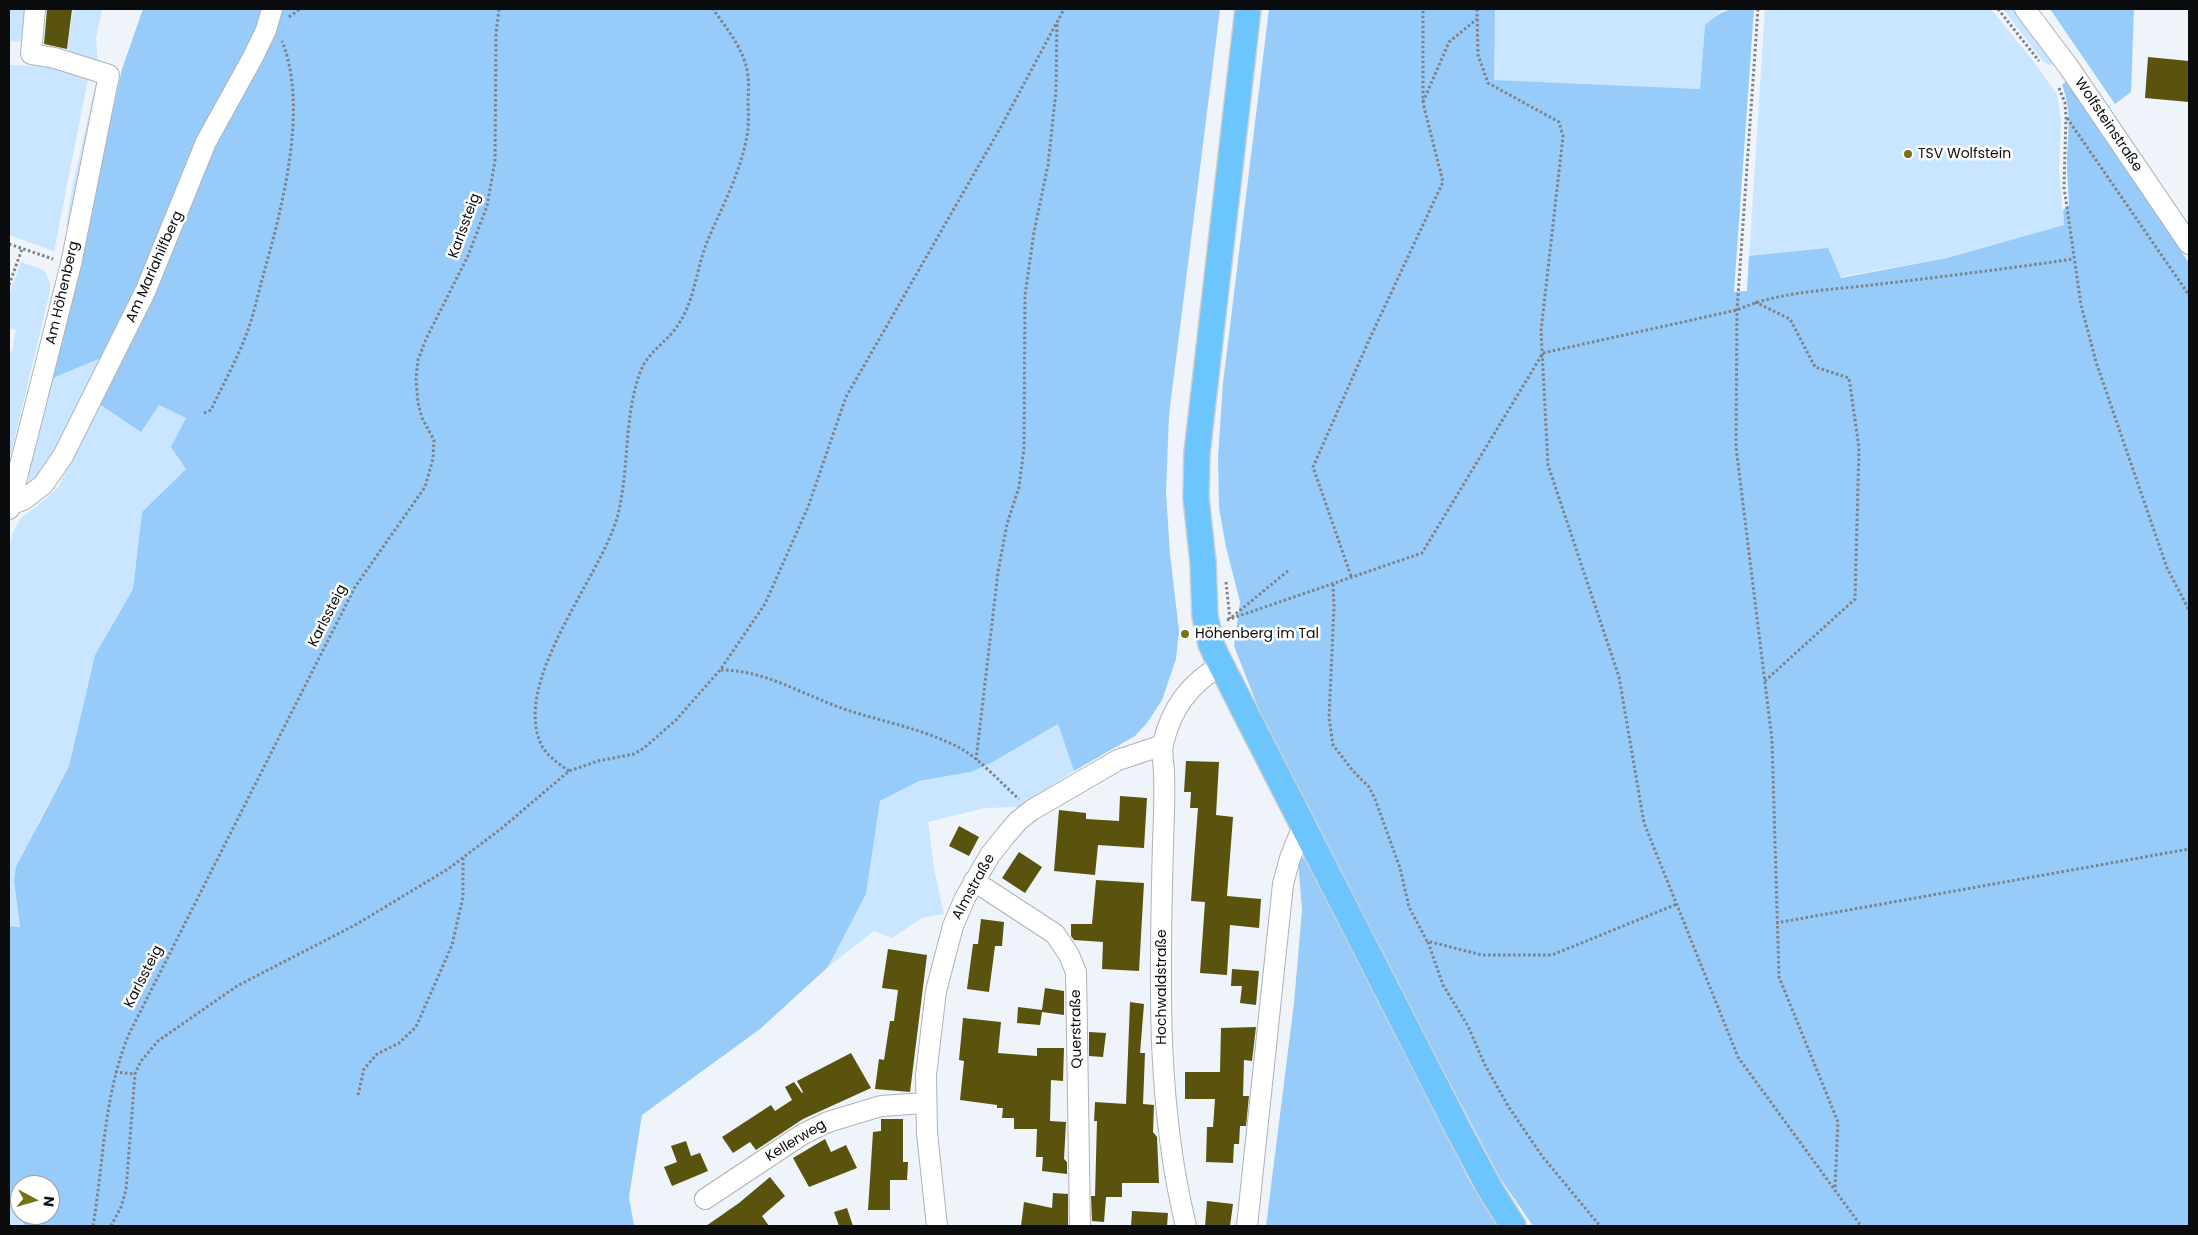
<!DOCTYPE html>
<html>
<head>
<meta charset="utf-8">
<style>
	body { margin:0 }
	#map { position:relative; width:2198px; height:1235px; overflow:hidden; background:#eef4f9; font-family:Poppins,sans-serif }
	canvas { display:block }
	.frame { position:absolute; inset:0; border:10px solid #0a0c0e; pointer-events:none }
	.north { position:absolute; left:10px; top:1175px; width:50px; height:50px; box-sizing:border-box; background:#fff; border:1px solid #9d9e9f; border-radius:50%; rotate:96deg; font-size:14px; font-weight:700; line-height:20px; text-align:center; color:#0a0c0e }
	.north::after { content:''; display:block; margin:auto; width:18px; height:22px; background:#797214; clip-path:polygon(50% 0,100% 100%,50% 72%,0 100%) }
</style>
</head>
<body>
<div id="map">
<canvas width="2198" height="1235"></canvas>
<div class="frame"></div>
<div class="north">N</div>
</div>
<script>
const g = document.querySelector('canvas').getContext('2d');
g.lineJoin = 'round';
function fill(path, color) { g.fillStyle = color; g.fill(path, 'evenodd'); }
function stroke(path, color, width, dash) { g.strokeStyle = color; g.lineWidth = width; g.lineCap = dash ? 'butt' : 'round'; g.setLineDash(dash || []); g.stroke(path); }
function label(font, color, halo, rows, align = 'center') {
  g.font = font + ' Poppins,sans-serif'; g.lineWidth = 5; g.setLineDash([]); g.textBaseline = 'middle'; g.strokeStyle = halo; g.fillStyle = color; for (const [text, x, y, turn = 0] of rows) {
    g.save(); g.translate(x, y); g.rotate((+turn || 0) * Math.PI / 180); g.textAlign = isNaN(turn) ? turn : align; if (halo) g.strokeText(text, 0, 0); g.fillText(text, 0, 0); g.restore();
  }
}
fill(new Path2D(`
	M9,9H29L26,42L11,41L9,65L54,66L89,74L54,251L9,235Z
	M73,9H102L96,39L98,63L67,55Z
	M1495,9H1727L1719,12L1705,25L1700,89L1493,80Z
	M1765,9H1991L2034,62L2057,95L2061,120L2059,169L2064,225L1947,258L1771,289L1747,291Z
	M2003,9H2015L2056,64L2054,65H2049L2042,60Z
	M96,83L102,84L66,244L67,219L73,184Z
	M21,262L44,270L50,283V291L9,462V351H12L16,330L9,328V295Z
	M108,355L46,469L31,483L29,482V465L53,378Z
	M98,403L159,405L186,418V469L142,512L133,589L95,655L69,766L39,821L14,881L20,927L9,926V551L12,535L20,519L48,497L59,486Z
	M1225,698L1294,828L1292,833L1227,708Z
	M1058,724L1074,771L1019,807L985,808L928,822L935,874L944,914L922,918L892,938L874,931L828,967L866,894L880,801L919,781L971,772L991,763Z
	M9,1199L15,1201L25,1226H9Z`), '#c9e5ff');
fill(new Path2D(`
	M143,9H1220L1169,415L1166,492L1170,554L1179,631L1176,659L1162,700L1147,723L1135,736L1074,771L1058,724L991,763L971,772L919,781L880,801L866,894L828,967L760,1029L642,1115L629,1197L634,1226H25L20,1215H50V1185H20V1214L15,1201L9,1199V926L20,927L14,881L16,867L69,766L95,655L133,589L142,512L186,469L171,447L186,418L159,405L141,432L98,403L108,355L53,378L122,69Z
	M1269,9H1495L1494,80L1700,89L1705,25C1724,8 1729,9 1754,9L1734,292L1747,291L1749,256L1828,248L1841,278L1947,258L2064,225L2063,210L2069,205C2068,190 2067,174 2067,158C2068,133 2072,110 2062,85L2066,81L2189,263V1226H1533L1500,1178L1385,960L1263,720L1234,646L1240,602L1226,547L1219,508L1218,457L1223,383Z
	M2050,9H2134L2131,92L2115,104Z
	M1306,856L1470,1182L1497,1226H1266L1294,1003L1302,910L1298,861Z`), '#97cbfa');
fill(new Path2D(`
	M47,9H72L67,49L44,44Z
	M2148,57L2189,61V102L2145,98Z
	M1186,761L1219,762L1216,815L1233,817L1227,896L1261,899L1259,928L1230,925L1227,975L1200,973L1205,902L1191,901L1198,808H1190L1191,792H1184Z
	M1120,796L1147,798L1144,848L1098,845L1095,875L1054,871L1059,810L1086,813V819L1119,821Z
	M959,826L979,837L969,856L949,846Z
	M1019,852L1042,867L1025,893L1002,878Z
	M1096,880L1144,883L1139,971L1102,969L1103,942L1074,940L1071,936V924H1092Z
	M981,919L1004,922L1002,946H995L989,992L967,989L973,944H978Z
	M888,949L927,955L910,1092L875,1089L879,1059L884,1060L890,1021H894L898,990L882,988Z
	M1232,969L1259,971L1256,1005L1240,1003L1242,986H1231Z
	M1045,988L1064,991V1015L1042,1012L1040,1025L1017,1023L1018,1007L1042,1010Z
	M1130,1002L1144,1004L1140,1053H1145L1143,1104L1154,1105L1153,1132L1157,1137L1159,1183H1122V1197H1098H1106L1104,1222L1092,1221L1091,1196H1095L1097,1121H1094L1095,1102L1126,1104Z
	M963,1018L1001,1022L998,1053L1037,1056V1048H1064L1063,1081L1051,1080L1050,1121L1066,1122L1064,1159L1067,1162V1174L1042,1171L1043,1157H1036L1037,1129H1014V1118H1002L1003,1108H997V1105L960,1100L964,1061L959,1060Z
	M1256,1027L1252,1061L1244,1060L1243,1096H1249L1246,1126H1240L1239,1144H1234L1233,1163L1206,1162L1207,1127H1213L1215,1099H1185V1072H1220L1221,1028Z
	M1089,1032L1106,1033L1103,1057L1089,1056Z
	M851,1053L871,1088L803,1119L756,1150L750,1142L733,1153L722,1137L771,1105L775,1111L792,1100L785,1087L794,1082L802,1093L803,1092L797,1081Z
	M881,1119H903V1162H908L907,1180H890V1210H868L873,1132L881,1131Z
	M825,1139L831,1152L846,1145L857,1168L809,1187L793,1158Z
	M686,1141L691,1156L700,1153L708,1171L672,1186L664,1167L677,1162L671,1146Z
	M770,1177L785,1196L762,1216L769,1226H706L739,1203Z
	M1053,1193L1068,1194V1226H1021L1024,1202L1052,1208Z
	M1207,1201L1233,1204L1230,1226H1205Z
	M847,1208L853,1226H839L834,1212Z
	M1132,1211L1168,1213L1167,1226H1131Z`), '#59530d');
const minor = new Path2D(`
	M2025,9L2068,66L2189,244
	M10,505L23,500L43,485L63,456L145,292L206,142L253,57L266,30L272,9
	M9,509L71,264L109,75L55,58L31,54L35,9
	M974,881L1055,934L1069,955L1076,972L1080,1226
	M705,1199L803,1134L828,1122L881,1106L925,1103
	M937,1226L927,1133L926,1075L936,991L953,926L965,898L990,855L1006,835L1018,821L1032,810L1118,760L1163,745
	M1186,1226C1155,1100 1160,971 1163,842C1164,819 1165,797 1164,774C1164,764 1161,753 1163,744C1171,708 1191,682 1222,665
	M1247,1226L1283,884L1290,858L1303,826`);
const major = new Path2D(`
	M1248,9L1197,453L1196,498L1203,562L1205,616L1211,644L1216,655L1460,1133L1490,1189L1513,1226`);
stroke(minor, '#aeb3b8', 22);
stroke(major, '#cececf', 28);
stroke(new Path2D(`
	M1477,9L1478,55L1488,83L1559,122L1563,136L1541,331L1548,465L1619,677L1644,823L1738,1057L1861,1226
	M1758,9L1737,310L1736,447L1772,740L1779,977L1838,1122L1835,1188
	M1998,9L2039,61
	M289,17L300,9
	M2059,88L2065,103L2066,117L2064,187L2081,305L2096,362L2167,568L2189,610
	M1423,102L1449,42L1477,19
	M2067,118L2189,295
	M9,244L53,259
	M9,285L22,249
	M1755,302L1790,319L1815,367L1849,378L1859,448L1855,599L1765,681
	M204,413L211,410C223,384 238,358 248,330C254,313 258,294 263,276C282,208 309,108 282,41
	M1351,576L1313,467L1370,338L1443,182L1423,103V9
	M1226,582L1230,619
	M1333,584L1334,607L1329,718L1333,745L1353,771L1369,787L1375,799L1400,868L1409,907L1427,941L1482,955H1552L1677,904
	M1232,617L1289,570
	M1227,620L1422,553L1543,353L1737,310C1776,292 1829,290 1872,285C1939,277 2006,269 2073,259
	M721,670C766,670 805,696 847,710C884,722 923,729 958,747C978,757 1002,784 1019,799
	M976,760L998,572L1007,524L1019,487L1024,448L1025,295L1034,232L1048,165L1056,91L1057,22
	M569,771C559,764 548,757 542,746C510,683 599,580 617,518C630,470 623,417 641,370C649,351 668,341 678,325C695,300 696,270 707,242C722,206 743,169 748,129C749,119 748,109 748,99C749,87 749,74 745,62C738,42 725,26 713,9
	M1776,923L2189,849
	M1428,942L1443,985L1468,1026L1484,1063L1508,1106L1542,1156L1600,1226
	M115,1072L135,1074
	M358,1095L364,1069L377,1054L399,1043L416,1027L452,945L463,897V858
	M93,1226C104,1160 103,1100 128,1036L355,587L425,487L433,459L434,440L422,418L418,403L416,379L418,360L426,339L468,256L487,206L495,161L496,34L499,9
	M111,1226L121,1207L126,1190L135,1074L141,1061L158,1041L237,986L357,924L448,869L502,828L569,771L598,761L634,754L644,748L676,720L720,670L765,604L808,507L846,397L1002,125L1064,9`), '#7e8286', 3, [2.5, 2.5]);
stroke(minor, '#fff', 20);
stroke(major, '#6dc5fd', 25);
for (const [x, y, r, color] of [
	[1908,154,5,"#797214"],
	[1185,634,5,"#797214"]
]) { const dot = new Path2D(); dot.arc(x, y, r, 0, 2 * Math.PI); g.fillStyle = color; g.fill(dot); stroke(dot, '#fff', 2); }
label('14px', '#0a0c0e', '#fff', [
	["Wolfsteinstraße",2108,125,56],
	["Karlssteig",465,226,-70],
	["Am Mariahilfberg",155,267,-66],
	["Am Höhenberg",63,293,-77],
	["Karlssteig",328,616,-63],
	["Almstraße",974,887,-61],
	["Karlssteig",144,977,-63],
	["Hochwaldstraße",1162,987,-90],
	["Querstraße",1077,1029,-91],
	["Kellerweg",796,1141,-31]
]);
label('14px', '#0a0c0e', '#fff', [
	["TSV Wolfstein",1918,154],
	["Höhenberg im Tal",1195,634]
], 'left');
</script>
</body>
</html>
